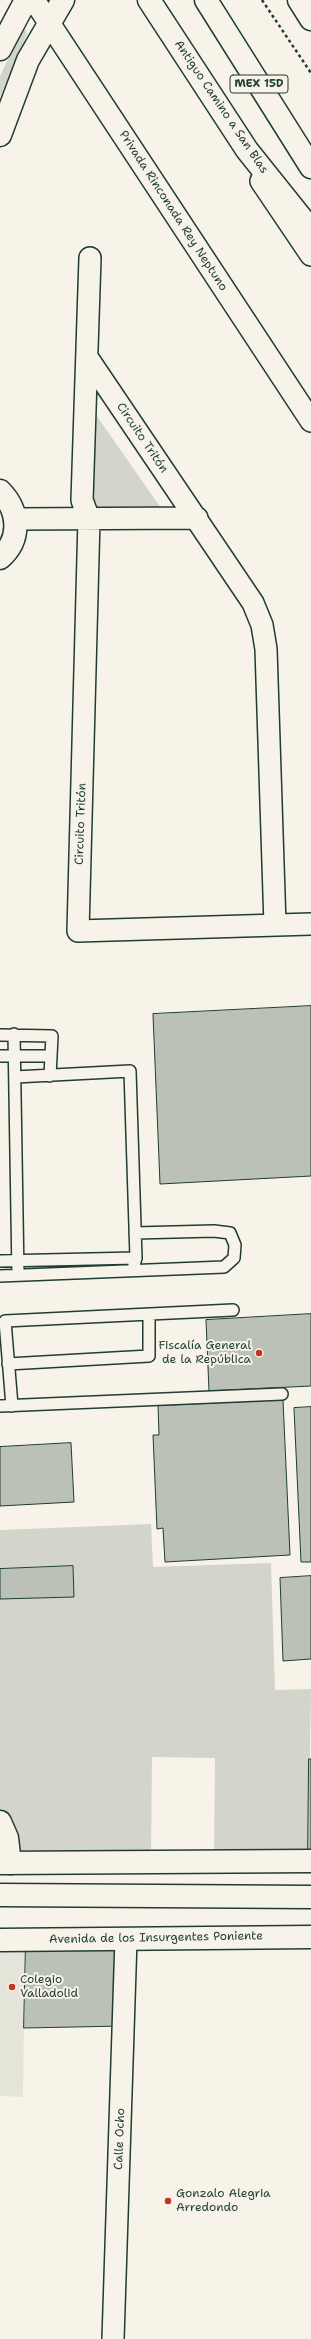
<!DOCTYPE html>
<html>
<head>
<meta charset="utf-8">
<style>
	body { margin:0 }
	canvas { display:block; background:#f7f3e8 }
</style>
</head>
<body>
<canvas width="311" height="2339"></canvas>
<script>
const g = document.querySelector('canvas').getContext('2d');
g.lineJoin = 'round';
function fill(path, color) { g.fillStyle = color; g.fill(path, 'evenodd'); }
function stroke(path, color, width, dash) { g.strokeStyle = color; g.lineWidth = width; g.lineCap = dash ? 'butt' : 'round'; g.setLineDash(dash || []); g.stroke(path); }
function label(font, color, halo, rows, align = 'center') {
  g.font = font + ' "Shantell Sans",sans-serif'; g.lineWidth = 4; g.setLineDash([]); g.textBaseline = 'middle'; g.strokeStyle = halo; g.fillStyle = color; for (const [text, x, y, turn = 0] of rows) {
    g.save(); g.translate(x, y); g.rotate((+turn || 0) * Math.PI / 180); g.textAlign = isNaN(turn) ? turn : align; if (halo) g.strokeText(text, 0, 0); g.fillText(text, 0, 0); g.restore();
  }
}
fill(new Path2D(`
	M0,1946H25L23,2097L0,2096Z`), '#e5e4d9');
fill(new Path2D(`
	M26,29L27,34L0,97V76L21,32Z
	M94,412L163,511L90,510Z
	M151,1524L153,1567L271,1563L275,1690L311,1689L308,1856L214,1855L215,1758L152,1757L151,1854L17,1853L7,1817L0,1810V1599L74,1597L73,1566L0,1569V1530Z`), '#d3d5ca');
const building = new Path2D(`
	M311,1006V1176L160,1184L153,1014Z
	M311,1314V1386L209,1391L206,1320Z
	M283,1400L290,1555L165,1562L163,1528L157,1529L153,1435H159L158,1406Z
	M311,1407V1562H301L294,1408Z
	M71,1443L74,1502L0,1506V1447Z
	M73,1566L74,1597L0,1599V1569Z
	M311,1576V1659L283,1661L280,1578Z
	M309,1759H311V1856H308Z
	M26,1939H126L123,2026L24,2028Z`);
fill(building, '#bbc1b6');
stroke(building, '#1f3d34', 1);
const lane = new Path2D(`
	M14,1034L18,1275
	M0,1035L52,1036L50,1076
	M0,1056H50
	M15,1077L130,1071L136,1258L133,1269
	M0,1261L136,1258
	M0,1276L224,1267L234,1258L235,1245L230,1233L214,1231L135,1233
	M8,1364L149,1356V1314
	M0,1406L282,1394
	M12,1406L5,1321L233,1310`);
const street = new Path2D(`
	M34,0L311,421
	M261,181L311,255
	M90,258L82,500L89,519L78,931L311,924
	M87,357L253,603L262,625L266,649L275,925
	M16,519L197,518
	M113,2339L126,1939`);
const secondary = new Path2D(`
	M149,0L247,150L311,230
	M0,49L26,0
	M0,135L28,60L63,0
	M0,491C19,510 22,539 0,558
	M0,1822L7,1838L10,1863`);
const primary = new Path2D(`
	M0,1863L311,1861
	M0,1940L311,1937`);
const highway = new Path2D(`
	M206,0L311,167
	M299,0L311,19
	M0,1895L311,1897`);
stroke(lane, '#1f3d34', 14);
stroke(street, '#1f3d34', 24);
stroke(secondary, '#1f3d34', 25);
stroke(primary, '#1f3d34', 25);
stroke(highway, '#1f3d34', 25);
stroke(new Path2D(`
	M262,0L311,73`), '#1f3d34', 2.5, [3, 3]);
stroke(lane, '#f7f3e8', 11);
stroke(street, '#f7f3e8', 21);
stroke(secondary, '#f7f3e8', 22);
stroke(primary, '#f7f3e8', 22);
stroke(highway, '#f7f3e8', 22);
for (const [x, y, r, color] of [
	[259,1353,4,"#c8321e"],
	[12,1987,4,"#c8321e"],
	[168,2201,4,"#c8321e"]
]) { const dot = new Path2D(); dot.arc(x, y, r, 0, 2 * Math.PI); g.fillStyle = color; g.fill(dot); stroke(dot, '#f7f3e8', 1.5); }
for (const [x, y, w] of [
	[259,84,58]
]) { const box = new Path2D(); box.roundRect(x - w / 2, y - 9, w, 18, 3); g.fillStyle = '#f7f3e8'; g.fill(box); stroke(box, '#1f3d34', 1); }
label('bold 11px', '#1f3d34', null, [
	["MEX 15D",259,84]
]);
label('12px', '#1f3d34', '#f7f3e8', [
	["Antiguo Camino a San Blas",221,107,56],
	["Privada Rinconada Rey Neptuno",173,211,57],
	["Circuito Tritón",142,438,56],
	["Circuito Tritón",81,824,-88],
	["Avenida de los Insurgentes Poniente",156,1938,-1],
	["Calle Ocho",120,2139,-88]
]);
label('12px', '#1f3d34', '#f7f3e8', [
	["Fiscalía General",251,1346,"right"],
	["de la República",251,1360,"right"],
	["Colegio",20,1980],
	["Valladolid",20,1994],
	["Gonzalo Alegria",176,2194],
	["Arredondo",176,2208]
], 'left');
</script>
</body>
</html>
